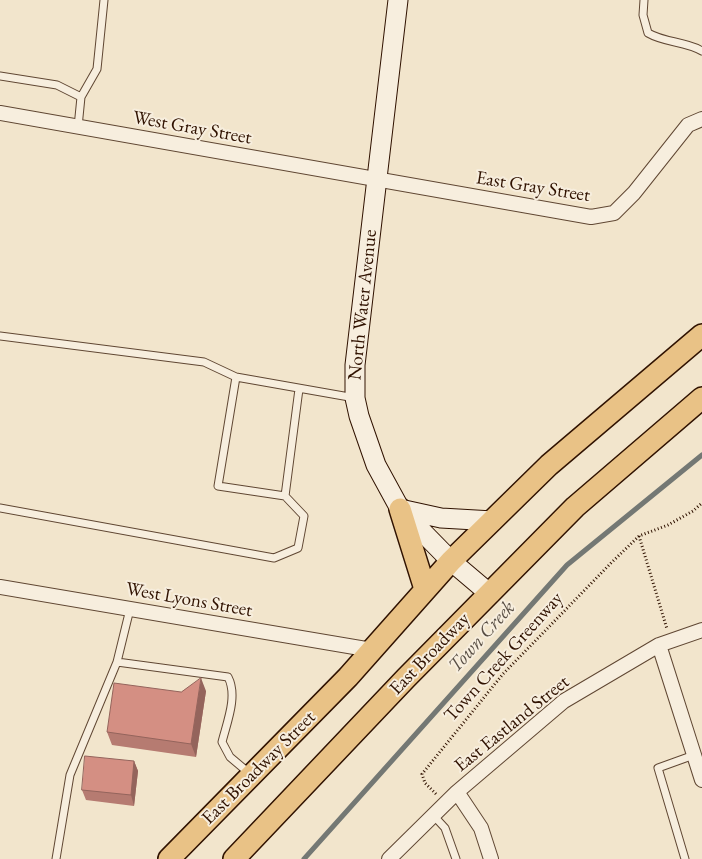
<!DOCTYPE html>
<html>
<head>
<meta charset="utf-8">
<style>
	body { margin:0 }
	canvas { display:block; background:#f2e5cc }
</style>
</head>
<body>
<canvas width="702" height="859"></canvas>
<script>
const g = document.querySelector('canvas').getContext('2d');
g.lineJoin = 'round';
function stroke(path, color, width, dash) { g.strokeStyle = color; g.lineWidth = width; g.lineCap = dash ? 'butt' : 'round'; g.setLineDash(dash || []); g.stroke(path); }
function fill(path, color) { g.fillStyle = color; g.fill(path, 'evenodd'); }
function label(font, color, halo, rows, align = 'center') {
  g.font = font + ' "EB Garamond",serif'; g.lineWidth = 4; g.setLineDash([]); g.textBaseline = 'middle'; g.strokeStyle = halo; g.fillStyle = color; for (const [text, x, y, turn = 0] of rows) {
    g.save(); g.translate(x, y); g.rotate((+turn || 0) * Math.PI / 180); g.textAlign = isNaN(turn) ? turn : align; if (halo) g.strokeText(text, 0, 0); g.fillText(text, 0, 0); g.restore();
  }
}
stroke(new Path2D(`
	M304,859L567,565L702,455`), '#747874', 5);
const service = new Path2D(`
	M644,0L643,15L648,33C665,43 685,41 702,51
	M0,76L57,85L81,97
	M78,127L81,97L97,69L104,0
	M0,336L204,362L236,377L355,398
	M236,377L218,486L285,496
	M0,508L274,558L298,548L304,516L285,496L299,389
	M117,662L130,609
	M433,815L445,828L456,859
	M56,859L70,775L117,662L228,677C238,696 227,722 222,742L230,757L249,773
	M685,859L658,768L694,755`);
const minor = new Path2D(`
	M0,113L591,217L614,213L634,193L688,125L702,119
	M0,587L372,650
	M659,645L702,780
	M457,792L481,828L491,859
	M389,859L457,792L564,701L659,645L702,630`);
const secondary = new Path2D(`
	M398,0L355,365V398L359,416L376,465L400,509L451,561L490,594
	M400,509L441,518L493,521`);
const primary = new Path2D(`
	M400,509L425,589
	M169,859L348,677L451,561L549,465L702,335
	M234,859L406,678L575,507L702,398`);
stroke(service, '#604733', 9);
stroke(minor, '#604733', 16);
stroke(secondary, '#301200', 21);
stroke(primary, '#301200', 24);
stroke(new Path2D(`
	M639,536L667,629
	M436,794L425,783L422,774L503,674L611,563L639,536L668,525L693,511L702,503`), '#301200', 3, [1, 2.5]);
stroke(service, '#f7eede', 7);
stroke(minor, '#f7eede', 14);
stroke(secondary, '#f7eede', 19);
stroke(primary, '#e9c286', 21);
fill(new Path2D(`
	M206,691L196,757L112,745L107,732L181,692Z
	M134,761L138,771L134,806L86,800L82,790Z`), '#b67b71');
fill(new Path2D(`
	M201,678L206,691L196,757L191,744Z
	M134,761L138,771L134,806L131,795Z`), '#94645c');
const building = new Path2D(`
	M201,678L191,744L107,732L114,683L181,692Z
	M85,756L134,761L131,795L82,790Z`);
fill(building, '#d48f83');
stroke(building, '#94645c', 1);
label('19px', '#301200', '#f7eede', [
	["West Gray Street",192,128,10],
	["East Gray Street",533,187,9],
	["North Water Avenue",363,305,-84],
	["West Lyons Street",189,600,10],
	["East Broadway",430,654,-46],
	["Town Creek Greenway",504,657,-48],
	["East Eastland Street",512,724,-39],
	["East Broadway Street",259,768,-45]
]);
label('italic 20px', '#584e44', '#f7eede', [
	["Town Creek",482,637,-48]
]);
</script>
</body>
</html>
